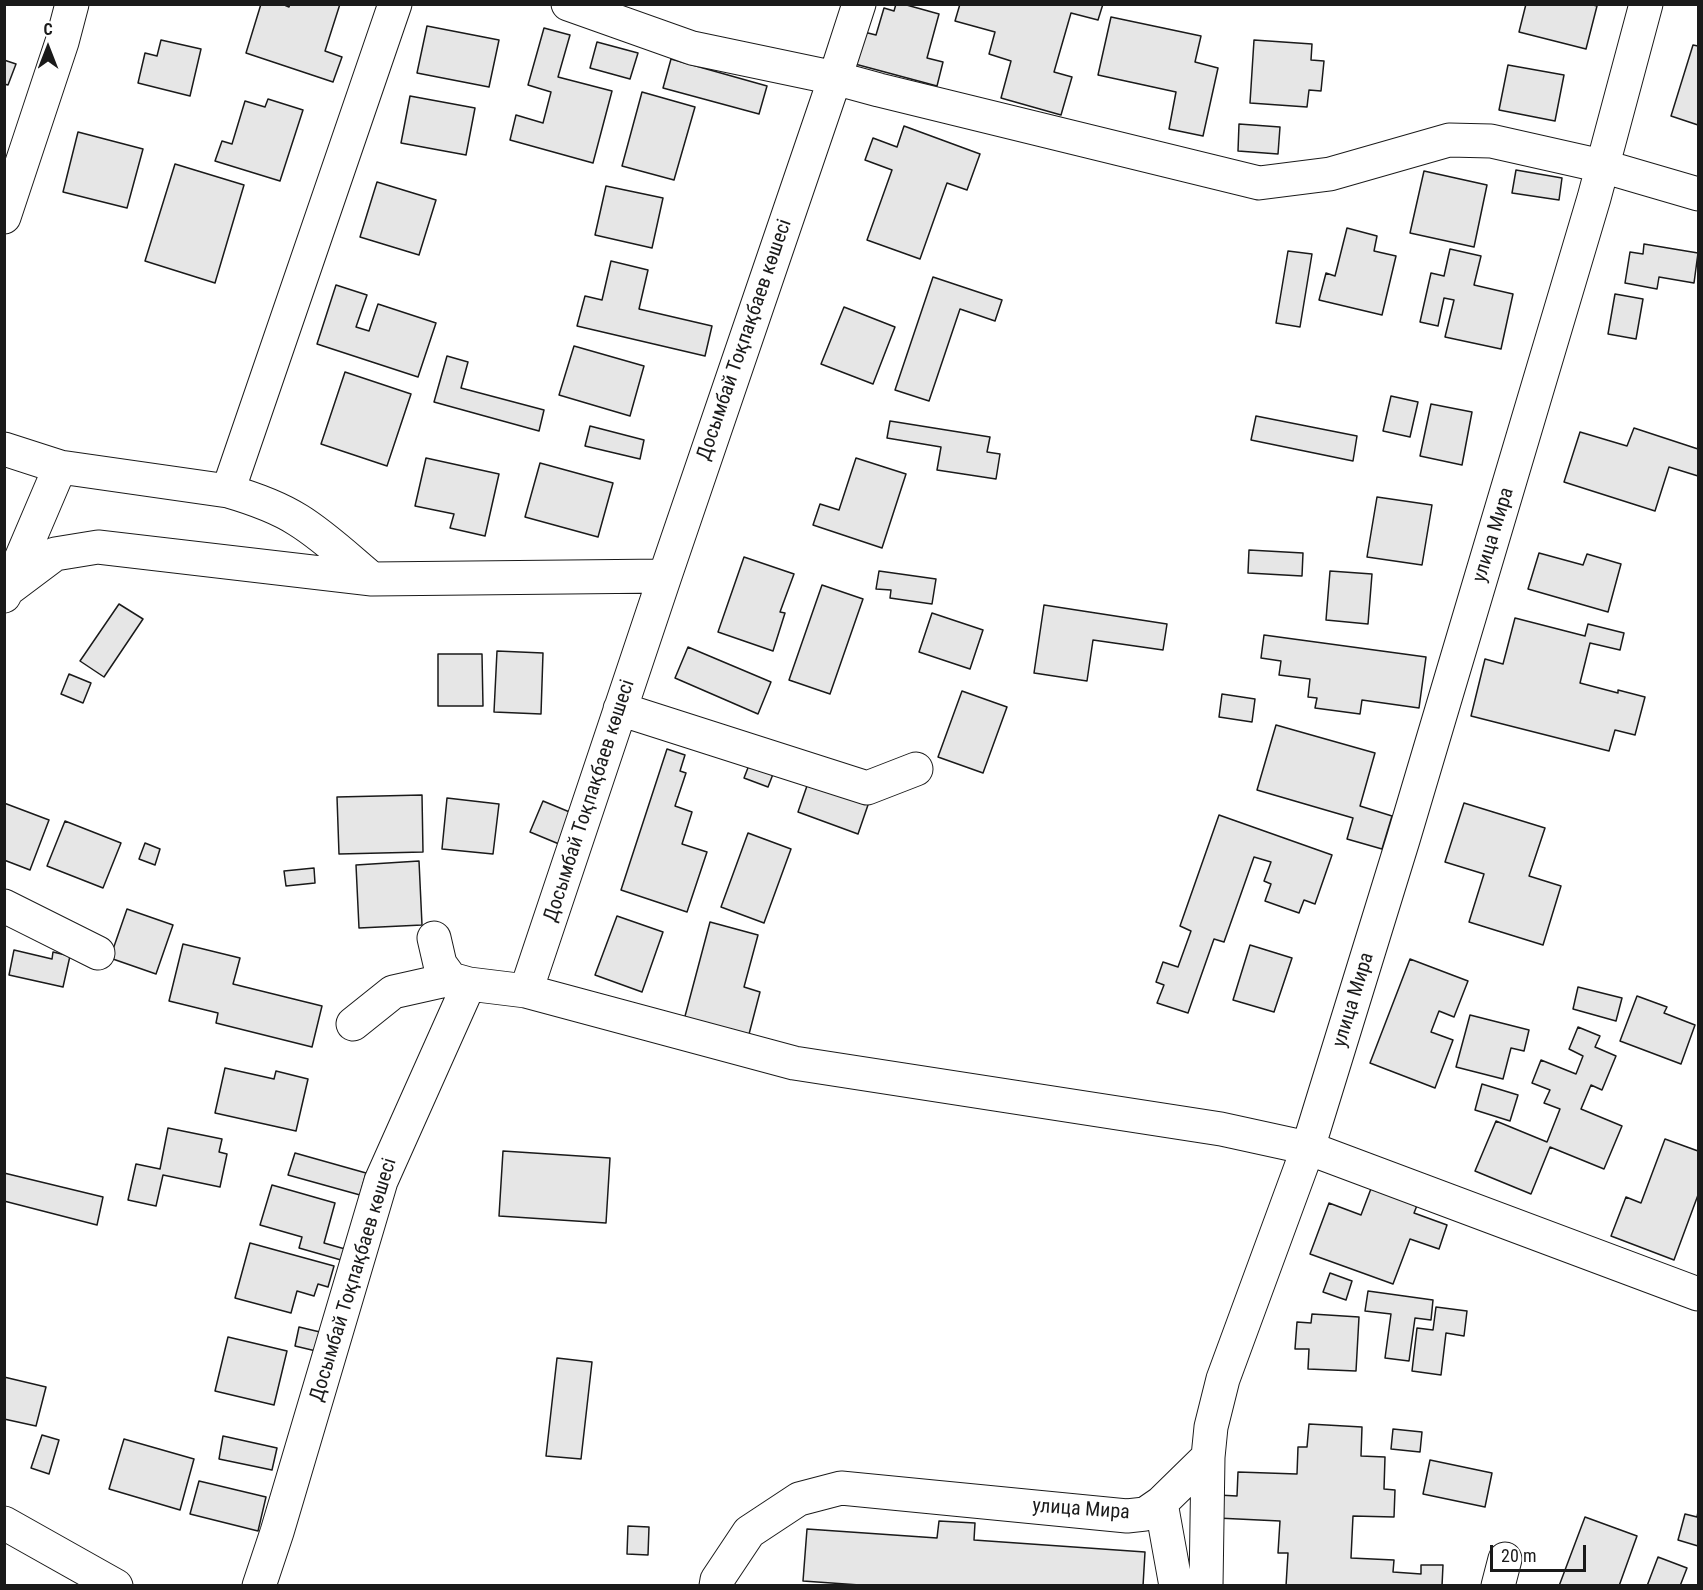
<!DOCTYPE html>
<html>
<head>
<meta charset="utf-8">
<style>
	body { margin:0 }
	#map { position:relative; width:1703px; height:1590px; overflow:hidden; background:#fff; font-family:"Roboto Condensed",sans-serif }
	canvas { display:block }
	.frame { position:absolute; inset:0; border:6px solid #1a1a1a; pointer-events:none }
	.north { position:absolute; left:18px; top:18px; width:60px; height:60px; -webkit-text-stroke:4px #fff; paint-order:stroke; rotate:0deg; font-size:16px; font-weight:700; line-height:24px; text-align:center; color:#1a1a1a }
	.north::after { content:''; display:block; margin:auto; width:21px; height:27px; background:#1a1a1a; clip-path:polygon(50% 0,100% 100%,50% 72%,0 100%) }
	.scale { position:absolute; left:1490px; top:1545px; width:96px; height:27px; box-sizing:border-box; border:3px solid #1a1a1a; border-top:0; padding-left:8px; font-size:18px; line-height:21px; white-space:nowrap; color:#1a1a1a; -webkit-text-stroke:4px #fff; paint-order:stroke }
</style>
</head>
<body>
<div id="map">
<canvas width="1703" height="1590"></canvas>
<div class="frame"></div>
<div class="north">С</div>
<div class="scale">20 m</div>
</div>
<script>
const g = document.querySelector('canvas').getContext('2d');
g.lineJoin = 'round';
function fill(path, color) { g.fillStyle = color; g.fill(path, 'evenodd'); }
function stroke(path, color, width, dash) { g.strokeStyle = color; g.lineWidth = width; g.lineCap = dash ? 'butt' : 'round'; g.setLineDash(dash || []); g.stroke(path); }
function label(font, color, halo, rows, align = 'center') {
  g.font = font + ' "Roboto Condensed",sans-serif'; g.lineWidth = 4.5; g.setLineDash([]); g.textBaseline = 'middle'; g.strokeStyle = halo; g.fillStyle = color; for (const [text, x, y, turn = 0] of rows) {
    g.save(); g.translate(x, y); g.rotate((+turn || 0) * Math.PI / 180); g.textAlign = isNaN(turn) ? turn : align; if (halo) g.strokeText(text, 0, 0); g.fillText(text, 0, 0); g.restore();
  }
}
const building = new Path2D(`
	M261,4H282L289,7L290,4H340L325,51L342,57L333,82L246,53Z
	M896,4H903L939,14L927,58L943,62L937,86L855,64L864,32L876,35L884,8L894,11Z
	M960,4H1103L1098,20L1071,13L1054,72L1072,77L1061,115L1001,98L1011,61L989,54L995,32L955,21Z
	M1526,4H1589L1597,6L1586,49L1519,32Z
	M1111,17L1201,36L1195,62L1218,68L1203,136L1169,129L1176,92L1098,75Z
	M427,26L499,40L489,87L417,73Z
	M544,28L570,35L558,77L612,91L593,163L510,140L516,115L543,123L551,92L528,85Z
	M161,40L201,49L190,96L138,83L145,53L157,56Z
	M1254,40L1312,44L1311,60L1324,61L1321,91L1309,90L1307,107L1250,103Z
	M597,42L638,53L630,79L590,68Z
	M1693,45L1698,46V125L1671,116Z
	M671,59L767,86L759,114L663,88Z
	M4,60L16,64L8,85L4,84Z
	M1508,65L1564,75L1555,121L1499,110Z
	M642,92L695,107L674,180L622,166Z
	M410,96L475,108L466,155L401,143Z
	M268,99L303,110L280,181L215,161L222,141L232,144L245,101L265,107Z
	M1239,124L1280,127L1278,154L1238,151Z
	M904,126L980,154L967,190L947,183L920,259L867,240L892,170L865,160L873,138L897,147Z
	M78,132L143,149L127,208L63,192Z
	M175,164L244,185L215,283L145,261Z
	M1516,170L1562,178L1559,200L1512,193Z
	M1424,171L1487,185L1474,247L1410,233Z
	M377,182L436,200L419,255L360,237Z
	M606,186L663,198L652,248L595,235Z
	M1347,228L1377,236L1374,251L1396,256L1382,315L1319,300L1326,273L1335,276Z
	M1644,244L1698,253L1694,283L1659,277L1657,289L1625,283L1630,252L1643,254Z
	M1450,249L1481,256L1474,285L1513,294L1501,349L1445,337L1454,300L1444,298L1438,326L1420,322L1431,273L1444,276Z
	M1288,251L1312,254L1300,327L1276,323Z
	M611,261L648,270L639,309L712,326L705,356L577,326L585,296L602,300Z
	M933,277L1002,300L995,321L960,309L929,401L895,390Z
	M336,285L367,295L356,327L369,331L378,304L436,323L418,377L317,344Z
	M1615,294L1643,299L1636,339L1608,334Z
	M844,307L895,327L873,384L821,364Z
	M574,346L644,366L630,416L559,395Z
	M447,356L468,362L461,388L544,410L539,431L434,402Z
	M345,372L411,394L387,466L321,444Z
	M1391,396L1418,402L1410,437L1383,431Z
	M1431,404L1472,412L1462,465L1420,456Z
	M1256,416L1357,436L1353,461L1251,440Z
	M890,421L990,437L987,452L1000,454L996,479L937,470L941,447L887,438Z
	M590,426L644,440L640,459L585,446Z
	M1634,428L1698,449V476L1669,467L1655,511L1564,482L1580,432L1627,446Z
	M426,458L499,474L485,536L450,528L454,514L415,506Z
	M856,458L906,474L882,548L813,525L820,504L839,510Z
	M540,463L613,483L598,537L525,517Z
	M1377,497L1432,505L1422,565L1367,557Z
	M1249,550L1303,553L1302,576L1248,573Z
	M1539,553L1583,565L1587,554L1621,564L1608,612L1528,589Z
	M744,557L794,574L780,612L785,613L773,651L718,632Z
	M879,571L936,579L932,604L890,598L891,590L876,589Z
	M1330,571L1372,574L1368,624L1326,620Z
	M822,585L863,599L830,694L789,680Z
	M119,604L143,619L104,677L80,661Z
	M1044,605L1167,624L1163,650L1093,640L1087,681L1034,673Z
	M932,613L983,630L970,669L919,652Z
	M1515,618L1585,636L1588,624L1624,633L1620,650L1590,643L1580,683L1618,693V690L1645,697L1635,735L1615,730L1609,751L1471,716L1485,659L1503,664Z
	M1264,635L1426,657L1419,708L1362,700L1360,714L1315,708L1317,698L1308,697L1310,679L1279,675L1281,661L1261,658Z
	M688,647L771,682L758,714L675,678Z
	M497,651L543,653L541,714L494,712Z
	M438,654H482L483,706H438Z
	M69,674L91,683L83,703L61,694Z
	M962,691L1007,707L983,773L938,757Z
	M1222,694L1255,699L1252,722L1219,717Z
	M1276,725L1375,753L1360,806L1392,816L1382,849L1347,839L1353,818L1257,790Z
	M667,749L685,755L680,771L686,773L675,806L692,812L682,844L707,852L687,912L621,890Z
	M751,760L775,769L768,787L744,778Z
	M809,780L869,802L858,834L798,812Z
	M422,795L423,852L339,854L337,797Z
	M447,798L499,804L493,854L442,849Z
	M543,801L572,813L559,844L530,832Z
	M4,803L49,820L30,870L4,860Z
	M1464,803L1545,828L1529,876L1561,886L1543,945L1469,922L1484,874L1445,862Z
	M1219,815L1332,855L1315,904L1304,900L1299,913L1265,901L1271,884L1264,881L1271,862L1254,857L1224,942L1214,939L1188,1013L1157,1003L1164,985L1156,982L1163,962L1178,967L1191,931L1180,926Z
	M65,821L121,843L103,888L47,866Z
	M748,833L791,849L764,923L721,907Z
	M145,843L160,849L155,865L139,859Z
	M419,861L422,925L359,928L356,865Z
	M314,868L315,883L286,886L284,871Z
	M127,909L173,925L156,974L110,958Z
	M617,916L663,932L642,992L595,975Z
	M710,922L758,935L744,987L760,992L748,1038L684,1020Z
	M183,944L240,958L233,984L322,1006L312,1047L216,1023L218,1013L169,1001Z
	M1250,945L1292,958L1274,1012L1233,1000Z
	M14,950L52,959L53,952L70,956L63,987L9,975Z
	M1410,959L1468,981L1454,1017L1439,1011L1431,1032L1453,1040L1435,1088L1370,1063Z
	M1578,987L1622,998L1616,1021L1573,1009Z
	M1637,996L1667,1007L1664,1013L1695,1025L1681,1064L1620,1041Z
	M1470,1015L1529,1030L1524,1051L1511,1048L1503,1079L1456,1067Z
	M1578,1027L1600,1036L1595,1047L1616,1056L1602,1090L1591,1085L1581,1109L1622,1126L1604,1169L1550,1147L1531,1194L1475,1171L1496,1121L1547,1142L1560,1109L1544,1103L1550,1090L1532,1083L1541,1060L1576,1074L1583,1056L1569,1049Z
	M225,1068L274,1079L276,1071L308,1079L296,1131L215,1113Z
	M1482,1084L1518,1095L1510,1121L1475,1110Z
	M168,1128L222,1139L219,1152L227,1154L220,1187L163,1175L156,1206L128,1200L136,1164L160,1169Z
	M1665,1139L1698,1151V1195L1674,1260L1611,1236L1626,1197L1641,1203Z
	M503,1151L610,1158L606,1223L499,1216Z
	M295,1153L366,1173L360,1195L288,1175Z
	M4,1173L103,1197L97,1225L4,1201Z
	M272,1185L335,1203L324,1243L345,1249L341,1260L299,1248L302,1237L260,1225Z
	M1372,1186L1418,1203L1414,1213L1447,1225L1439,1249L1410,1239L1393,1284L1310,1254L1329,1203L1361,1215Z
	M250,1243L334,1266L328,1287L318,1284L314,1296L297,1291L291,1313L235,1298Z
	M1330,1273L1352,1281L1346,1300L1323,1292Z
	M1368,1291L1433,1300L1431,1320L1415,1318L1409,1361L1385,1358L1391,1314L1365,1311Z
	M1436,1307L1467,1311L1464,1336L1446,1333L1441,1375L1412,1371L1417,1328L1433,1330Z
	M1312,1314L1359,1317L1356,1371L1308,1369L1309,1349H1295L1297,1322L1311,1323Z
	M299,1327L320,1332L316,1351L295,1346Z
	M228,1337L287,1351L274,1405L215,1391Z
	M557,1358L592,1362L581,1459L546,1456Z
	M4,1377L46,1387L36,1426L4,1419Z
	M1309,1424L1362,1427L1361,1456L1385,1457L1384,1489L1395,1490L1394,1517L1353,1516L1351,1558L1394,1560L1393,1572L1421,1574V1565H1443L1442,1586H1286L1288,1553H1278L1280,1521L1217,1518L1218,1495L1237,1496L1238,1472L1297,1474L1298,1447H1307Z
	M1393,1429L1422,1432L1420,1452L1391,1449Z
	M42,1435L59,1440L49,1474L31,1468Z
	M223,1436L277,1448L272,1470L219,1459Z
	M124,1439L194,1459L180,1510L109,1489Z
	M1430,1460L1492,1473L1485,1507L1423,1494Z
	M199,1481L266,1497L258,1531L190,1514Z
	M1698,1512V1546L1678,1540L1685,1514L1697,1517Z
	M1585,1517L1637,1536L1619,1586H1559Z
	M939,1521L975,1523L974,1540L1145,1552L1143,1586H874L803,1581L807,1529L937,1538Z
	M628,1526L649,1527L648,1555L627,1554Z
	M1658,1557L1687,1568L1680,1586H1647Z`);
fill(building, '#e6e6e6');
stroke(building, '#1a1a1a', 1.5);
const minor = new Path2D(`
	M568,4L692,48L835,78L879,90L1259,183L1330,174L1449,140L1491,141L1602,166L1698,194
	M4,217L62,42L72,4
	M4,449L60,467L8,589
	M60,467L228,491L395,4
	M228,491C252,498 276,506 298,520C324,536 348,559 372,579
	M4,596L7,590L55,554L98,547L372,579L665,576
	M620,709L867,788L916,769
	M4,906L98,953
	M434,938L440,964L451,979L469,984
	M526,991L794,1063L1221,1129L1308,1148L1698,1294
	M353,1024L393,992L451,979
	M1161,1503L1176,1586
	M4,1523L116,1586
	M259,1586L277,1532L381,1181L469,984L526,991L665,576L835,78L859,4
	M716,1586L717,1580L749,1532L799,1499L841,1488L1127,1516L1145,1514L1161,1503L1208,1457L1211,1427L1223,1379L1308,1148L1403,840L1594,198L1646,4
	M1206,1586L1208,1457
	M1498,1586L1505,1559`);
stroke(minor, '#1a1a1a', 35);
stroke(minor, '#fff', 33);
label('20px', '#1a1a1a', '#fff', [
	["Досымбай Тоқпақбаев көшесі",745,340,-71],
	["улица Мира",1494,535,-73],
	["Досымбай Тоқпақбаев көшесі",590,801,-72],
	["улица Мира",1354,1000,-73],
	["Досымбай Тоқпақбаев көшесі",354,1280,-73],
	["улица Мира",1081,1510,4]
]);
</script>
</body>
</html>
